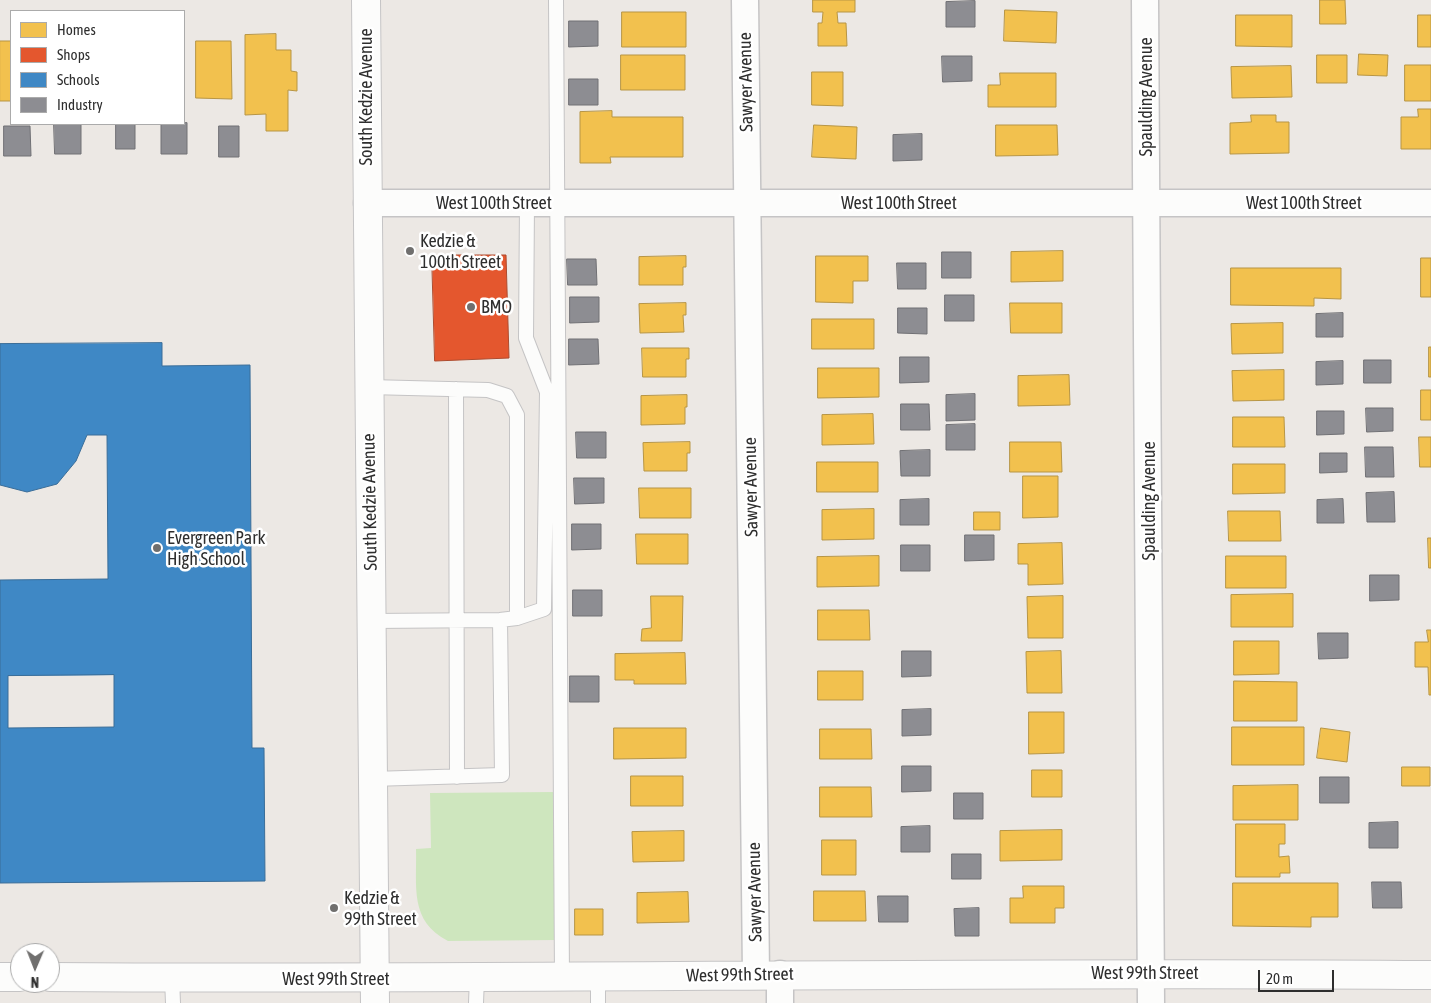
<!DOCTYPE html>
<html>
<head>
<meta charset="utf-8">
<style>
	body { margin:0 }
	#map { position:relative; width:1431px; height:1003px; overflow:hidden; background:#ece8e4; font-family:"Asap Condensed",sans-serif }
	canvas { display:block }
	.legend { position:absolute; left:10px; top:10px; width:175px; height:115px; box-sizing:border-box; background:#fff; border:1px solid #ababab; margin:0; padding:6px 9px; list-style:none; font-size:15px; color:#2e2e2e }
	.legend li { display:flex; align-items:center; gap:10px; height:25px }
	.legend b { width:25px; border:1px solid #ababab }
	.north { position:absolute; left:10px; top:943px; width:50px; height:50px; box-sizing:border-box; background:#fff; border:1px solid #ababab; border-radius:50%; rotate:181deg; font-size:14px; font-weight:700; line-height:20px; text-align:center; color:#2e2e2e }
	.north::after { content:''; display:block; margin:auto; width:18px; height:22px; background:#706f6e; clip-path:polygon(50% 0,100% 100%,50% 72%,0 100%) }
	.scale { position:absolute; left:1258px; top:970px; width:76px; height:22px; box-sizing:border-box; border:2px solid #2e2e2e; border-top:0; padding-left:6px; font-size:15px; line-height:18px; white-space:nowrap; color:#2e2e2e; -webkit-text-stroke:4px #fff; paint-order:stroke }
</style>
</head>
<body>
<div id="map">
<canvas width="1431" height="1003"></canvas>
<ul class="legend">
<li><b style="height:14px;background:#f2c14e"></b>Homes</li>
<li><b style="height:14px;background:#e4572e"></b>Shops</li>
<li><b style="height:14px;background:#3f88c5"></b>Schools</li>
<li><b style="height:14px;background:#8d8d92"></b>Industry</li>
</ul>
<div class="north">N</div>
<div class="scale">20 m</div>
</div>
<script>
const g = document.querySelector('canvas').getContext('2d');
g.lineJoin = 'round';
function fill(path, color) { g.fillStyle = color; g.fill(path, 'evenodd'); }
function stroke(path, color, width, dash) { g.strokeStyle = color; g.lineWidth = width; g.lineCap = dash ? 'butt' : 'round'; g.setLineDash(dash || []); g.stroke(path); }
function label(font, color, halo, rows, align = 'center') {
  g.font = font + ' "Asap Condensed",sans-serif'; g.lineWidth = 5; g.setLineDash([]); g.textBaseline = 'middle'; g.strokeStyle = halo; g.fillStyle = color; for (const [text, x, y, turn = 0] of rows) {
    g.save(); g.translate(x, y); g.rotate((+turn || 0) * Math.PI / 180); g.textAlign = isNaN(turn) ? turn : align; if (halo) g.strokeText(text, 0, 0); g.fillText(text, 0, 0); g.restore();
  }
}
fill(new Path2D(`
	M555,792L556,940L448,941C409,921 417,887 416,849L431,848L430,793Z`), '#cee6be');
const homes = new Path2D(`
	M813,0H855V12H837L838,23H846L847,46H818V23H822L823,12H813Z
	M1320,0H1345L1346,24H1320Z
	M1005,10L1057,12L1056,43L1004,41Z
	M622,12H686V47H622Z
	M1236,15H1292V47L1236,46Z
	M1418,15H1431V47H1418Z
	M276,34V50H291V71L297,72V91L288,90V131H266V114L245,115V35Z
	M0,41H11V101H0Z
	M196,41H231L232,99L196,98Z
	M1359,54L1388,55L1387,76L1358,75Z
	M621,55H685V90H621Z
	M1317,55H1347V83H1317Z
	M1405,65H1431V101H1405Z
	M1291,66L1292,97L1232,98L1231,67Z
	M812,72H843V106L812,105Z
	M1000,73H1056V107H988V85H1000Z
	M1418,109H1431V149H1401V117H1418Z
	M612,111V117H683V157H610L611,163H580V112Z
	M1251,115H1276V122H1289V153L1230,154V123L1251,122Z
	M814,125L857,127L856,159L812,157Z
	M996,125H1057L1058,155L996,156Z
	M1063,251V281L1011,282V252Z
	M686,256V267H683V285H639V257Z
	M816,256H868V281H853V303L816,302Z
	M1421,258H1431V297H1421Z
	M1231,268H1341V299L1314,298V306L1231,305Z
	M686,303V315H683L684,332L640,333L639,304Z
	M1010,303H1062V333H1011Z
	M812,319H874V349H812Z
	M1283,323V353L1232,354L1231,324Z
	M1429,347H1431V377H1429Z
	M642,348H689V359H686V377H643Z
	M818,368H879V397L818,398Z
	M1284,370V400L1233,401L1232,371Z
	M1069,375L1070,405L1018,406V376Z
	M1421,390H1431V420H1421Z
	M687,395V407H685V424L641,425V396Z
	M873,414L874,444L822,445V415Z
	M1233,417H1284L1285,447H1233Z
	M1419,437H1431V467H1420Z
	M690,442V453H687V471H644L643,443Z
	M1010,442H1061L1062,472H1010Z
	M817,462H878V492H817Z
	M1233,464H1285V493L1233,494Z
	M1023,476H1058V517L1023,518Z
	M639,488H691V518H640Z
	M874,509V539L822,540V510Z
	M1228,511H1280L1281,541H1229Z
	M974,512H1000V530H974Z
	M636,534H688V564H637Z
	M1428,538H1431V568H1429Z
	M1062,543L1063,584L1028,585V564H1018V544Z
	M879,556V586L817,587V557Z
	M1226,556H1286V588H1226Z
	M1293,594V627H1231V595Z
	M651,596H683L682,641H641L642,629L651,628Z
	M1063,596V638H1028L1027,597Z
	M818,610H869L870,640H818Z
	M1427,630H1431V695H1429L1428,667H1415V642H1428Z
	M1234,641H1279V674L1234,675Z
	M1061,651L1062,693H1027L1026,652Z
	M685,653L686,684H634V680H615V654Z
	M818,671H863V700H818Z
	M1234,681L1297,682V721H1234Z
	M1029,712H1064V753L1029,754Z
	M1232,727H1304V765H1232Z
	M614,728H686V758L614,759Z
	M1321,728L1350,732L1347,762L1317,758Z
	M820,729H871L872,759H820Z
	M1402,767H1430V786H1402Z
	M1032,770H1062V797H1032Z
	M631,776H683V806H631Z
	M1298,785V820H1233V786Z
	M820,787H871L872,817H820Z
	M1236,824H1285V844H1279V857L1289,856L1290,873H1280V877H1236Z
	M1062,830V860L1000,861V831Z
	M684,831V861L633,862L632,832Z
	M822,840H856V875H822Z
	M1233,883H1338V917H1311V927L1233,926Z
	M1023,886H1064V908H1055V923H1010V898H1023Z
	M814,891H865L866,921H814Z
	M688,892L689,922L637,923V893Z
	M575,909H603V935H575Z`);
fill(homes, '#f2c14e');
stroke(homes, '#b79544', 1);
const shops = new Path2D(`
	M432,255H506L509,358L435,361Z`);
fill(shops, '#e4572e');
stroke(shops, '#ad4b2e', 1);
const schools = new Path2D(`
	M162,343V366L250,365L252,748H264L265,881L0,883V580L108,579L107,435H87L76,461L57,484L27,492L0,485V344ZM114,675V727L8,728V676Z`);
fill(schools, '#3f88c5');
stroke(schools, '#3a6d98', 1);
const industry = new Path2D(`
	M975,1V27H946V2Z
	M569,21H598V46L569,47Z
	M942,56H972V81L943,82Z
	M569,79H598V105H569Z
	M187,123V154H161V124Z
	M54,124H81V154H55Z
	M116,124H135V149H116Z
	M4,126H30L31,156H4Z
	M219,126H239V157H219Z
	M922,134V160L893,161V135Z
	M942,252H971V278H942Z
	M567,259H596L597,285H568Z
	M897,263H926V289H898Z
	M945,295H974V321H945Z
	M570,297H599V322L570,323Z
	M898,308H927V334L898,333Z
	M1343,313V337H1316V314Z
	M569,339H598L599,364L569,365Z
	M900,357H929V382L900,383Z
	M1364,360H1391V383H1364Z
	M1343,361V384L1316,385V362Z
	M975,394V420L946,421V395Z
	M901,404H929L930,430H901Z
	M1366,408H1393V431L1367,432Z
	M1317,411H1344V434L1317,435Z
	M975,424V450H946V425Z
	M576,432H606V458H577Z
	M1365,447H1393L1394,477H1366Z
	M930,450V476H901L900,451Z
	M1320,453H1347V472L1320,473Z
	M574,478H604V503L575,504Z
	M1394,492L1395,522H1367L1366,493Z
	M929,499V525H900V500Z
	M1343,499L1344,523H1317V500Z
	M572,524H601V549L572,550Z
	M965,535H994V560L965,561Z
	M901,545H930V571H901Z
	M1370,575H1399V600L1370,601Z
	M573,590H602V616H573Z
	M1318,633H1348V658L1319,659Z
	M902,651H931V676L902,677Z
	M570,676H599V702H570Z
	M931,709V735L902,736V710Z
	M902,766H931V791L902,792Z
	M1320,777H1349V803H1320Z
	M954,793H983V819H954Z
	M1398,822V848H1369V823Z
	M930,826V852H901V827Z
	M952,854H981V879H952Z
	M1372,882H1401L1402,908H1373Z
	M878,896H908V922H879Z
	M979,908V936H955L954,909Z`);
fill(industry, '#8d8d92');
stroke(industry, '#707074', 1);
const service = new Path2D(`
	M556,0L562,977
	M369,387L488,390L507,396L517,415V618
	M456,389L457,777
	M371,621L500,620L517,618L544,609L547,392L526,338L527,203
	M372,779L502,775L500,620
	M598,977V1003
	M172,978L173,1003
	M476,1003L477,978`);
const minor = new Path2D(`
	M745,0L756,974
	M1145,0L1151,1003
	M367,203H1431
	M780,974V1003`);
const tertiary = new Path2D(`
	M0,977H20
	M50,977C510,980 971,971 1431,975`);
const secondary = new Path2D(`
	M366,0L375,1003`);
stroke(service, '#c5c4c5', 16);
stroke(minor, '#c5c4c5', 29);
stroke(tertiary, '#c5c4c5', 30);
stroke(secondary, '#c5c4c5', 30);
stroke(service, '#fcfcfb', 14);
stroke(minor, '#fcfcfb', 26);
stroke(tertiary, '#fcfcfb', 28);
stroke(secondary, '#fcfcfb', 28);
for (const [x, y, r, color] of [
	[410,251,5,"#706f6e"],
	[471,307,5,"#706f6e"],
	[157,548,5,"#706f6e"],
	[334,908,5,"#706f6e"]
]) { const dot = new Path2D(); dot.arc(x, y, r, 0, 2 * Math.PI); g.fillStyle = color; g.fill(dot); stroke(dot, '#fff', 2); }
label('18px', '#2e2e2e', '#fff', [
	["Sawyer Avenue",746,82,-91],
	["South Kedzie Avenue",366,97,-90],
	["Spaulding Avenue",1146,97,-90],
	["West 100th Street",494,203],
	["West 100th Street",899,203],
	["West 100th Street",1304,203],
	["Sawyer Avenue",751,487,-91],
	["Spaulding Avenue",1149,501,-90],
	["South Kedzie Avenue",370,502,-91],
	["Sawyer Avenue",755,892,-91],
	["West 99th Street",1145,973],
	["West 99th Street",740,975,-1],
	["West 99th Street",336,979]
]);
label('18px', '#2e2e2e', '#fff', [
	["Kedzie &",420,241],
	["100th Street",420,262],
	["BMO",481,307],
	["Evergreen Park",167,538],
	["High School",167,559],
	["Kedzie &",344,898],
	["99th Street",344,919]
], 'left');
</script>
</body>
</html>
